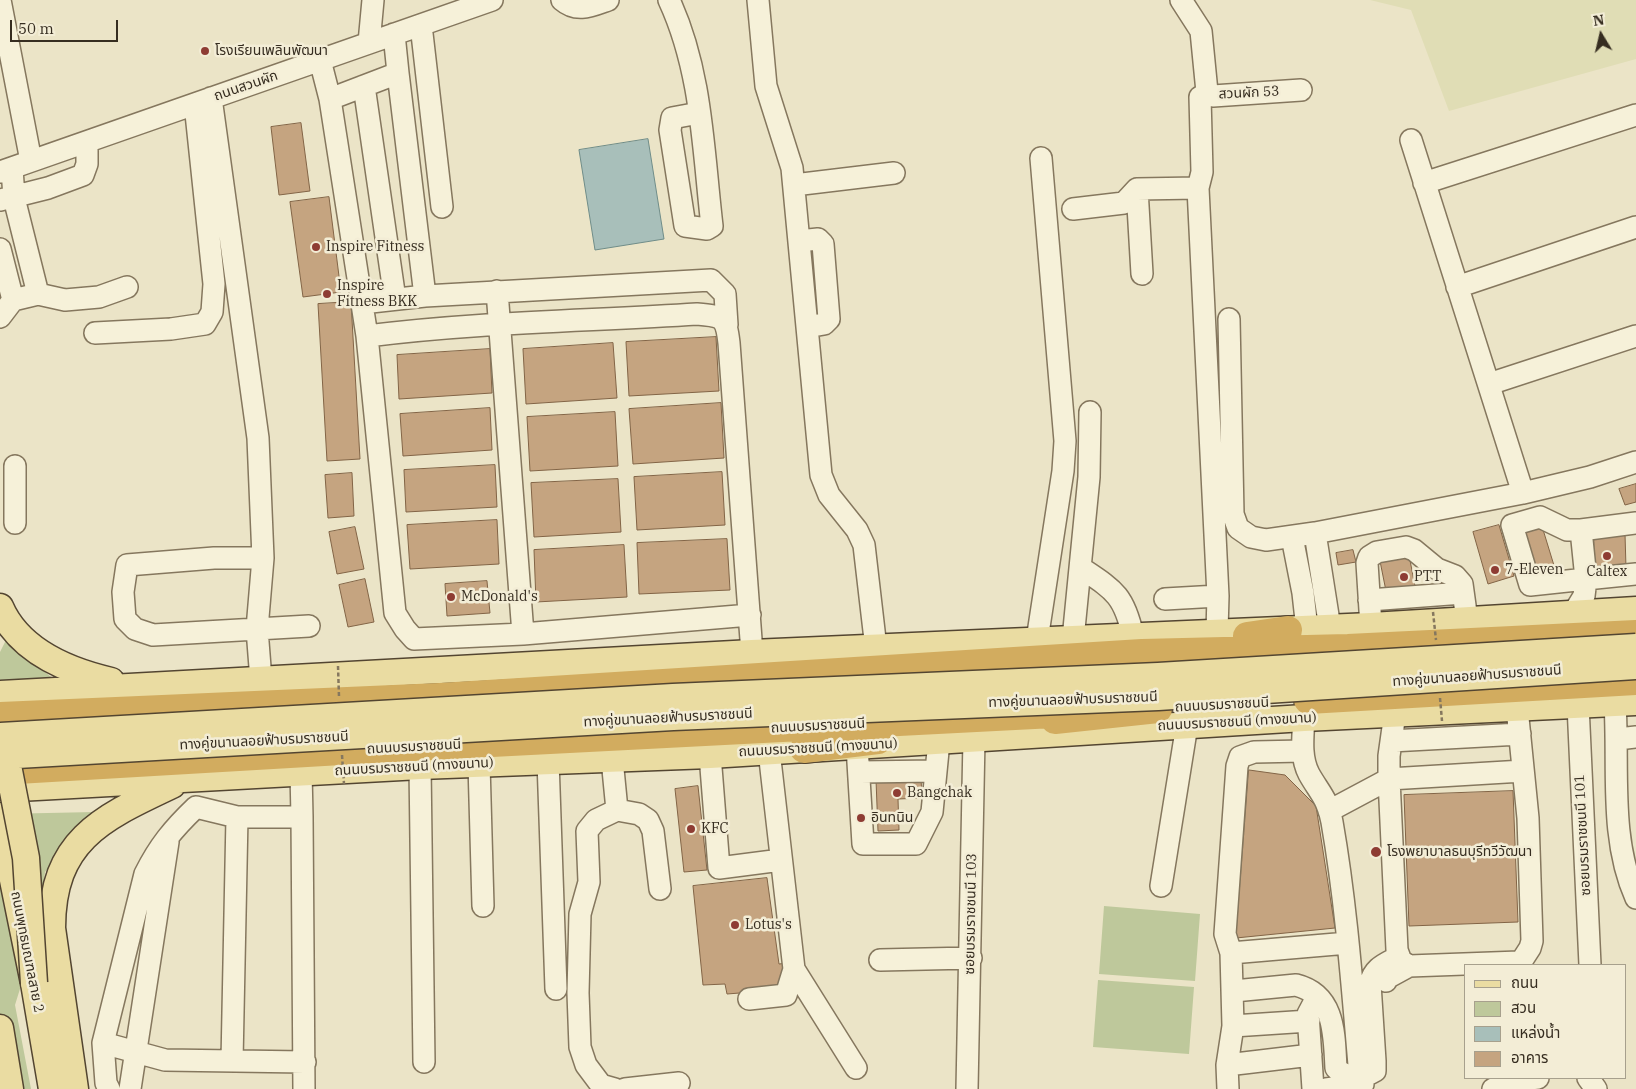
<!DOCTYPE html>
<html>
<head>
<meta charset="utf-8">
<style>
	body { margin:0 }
	#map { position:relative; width:1636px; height:1089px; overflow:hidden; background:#ebe4c7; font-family:"IBM Plex Serif","Noto Sans Thai",serif }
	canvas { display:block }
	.legend { position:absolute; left:1464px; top:964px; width:162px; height:115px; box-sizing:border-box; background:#f3edd6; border:1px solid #a7a08d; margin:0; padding:6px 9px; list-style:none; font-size:15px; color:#362d20 }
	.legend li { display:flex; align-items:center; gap:10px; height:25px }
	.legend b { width:25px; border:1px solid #a7a08d }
	.north { position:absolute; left:1576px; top:10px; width:50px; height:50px; -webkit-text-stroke:4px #f3edd6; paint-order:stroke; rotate:351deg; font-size:14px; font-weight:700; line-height:20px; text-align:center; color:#362d20 }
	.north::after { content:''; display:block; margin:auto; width:18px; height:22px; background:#362d20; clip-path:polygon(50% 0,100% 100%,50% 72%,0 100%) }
	.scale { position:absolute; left:10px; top:20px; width:108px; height:22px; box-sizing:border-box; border:2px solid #362d20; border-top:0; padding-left:6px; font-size:15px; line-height:18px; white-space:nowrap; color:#362d20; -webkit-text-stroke:4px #f3edd6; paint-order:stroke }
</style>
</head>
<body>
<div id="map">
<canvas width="1636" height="1089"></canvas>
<ul class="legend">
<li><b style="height:6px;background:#eadca2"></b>ถนน</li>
<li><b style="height:14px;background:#bec89b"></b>สวน</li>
<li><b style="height:14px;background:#a8bfba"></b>แหล่งน้ำ</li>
<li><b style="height:14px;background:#c5a480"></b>อาคาร</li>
</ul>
<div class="north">N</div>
<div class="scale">50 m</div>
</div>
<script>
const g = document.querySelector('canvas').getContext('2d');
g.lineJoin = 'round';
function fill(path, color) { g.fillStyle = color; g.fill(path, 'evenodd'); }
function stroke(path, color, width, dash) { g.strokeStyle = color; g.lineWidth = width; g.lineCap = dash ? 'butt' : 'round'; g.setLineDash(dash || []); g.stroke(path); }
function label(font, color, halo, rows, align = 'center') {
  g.font = font + ' "IBM Plex Serif","Noto Sans Thai",serif'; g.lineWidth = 5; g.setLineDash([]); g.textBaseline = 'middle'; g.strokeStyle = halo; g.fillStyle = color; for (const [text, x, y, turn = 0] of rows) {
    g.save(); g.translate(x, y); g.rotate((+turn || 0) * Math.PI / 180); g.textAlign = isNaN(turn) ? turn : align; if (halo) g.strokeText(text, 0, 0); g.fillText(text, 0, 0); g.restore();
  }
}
fill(new Path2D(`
	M1370,0H1636V59L1449,111L1411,10Z`), '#e0ddb5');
fill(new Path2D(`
	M6,640L62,686L0,687V652Z
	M95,812L45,872L39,927L15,1005L31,1089H0V814Z
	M1104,906L1200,914L1195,981L1099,974Z
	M1098,980L1194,987L1189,1054L1093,1047Z`), '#bec89b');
const water = new Path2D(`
	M648,139L664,239L595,250L579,150Z`);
fill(water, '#a8bfba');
stroke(water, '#6f8c88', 1);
const building = new Path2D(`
	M301,123L310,191L279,195L271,127Z
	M329,197L341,292L303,297L290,202Z
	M351,302L360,459L327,461L318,304Z
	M716,337L719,391L629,396L626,342Z
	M613,343L617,398L526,404L523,349Z
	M490,349L492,393L399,399L397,355Z
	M721,403L724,458L633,464L629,409Z
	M490,408L492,450L403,456L400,414Z
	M615,412L618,466L530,471L527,417Z
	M495,465L497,507L406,512L404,470Z
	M722,472L725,525L637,530L634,477Z
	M352,473L354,516L328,518L325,475Z
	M618,479L621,532L534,537L531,483Z
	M1636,484V502L1625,505L1619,489Z
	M497,520L499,564L410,569L407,525Z
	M1541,523L1556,572L1536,578L1521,529Z
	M1499,525L1514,576L1488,584L1473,532Z
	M355,527L364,569L337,574L329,532Z
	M1594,534H1625L1626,568L1595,569Z
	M727,539L730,590L639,594L637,543Z
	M624,545L627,597L536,602L534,550Z
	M1353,550L1356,562L1338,565L1336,553Z
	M1408,550L1415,586L1386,591L1379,556Z
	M365,579L374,622L348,627L339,585Z
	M487,581L490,613L447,616L445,584Z
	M1249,770L1285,775L1316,806L1335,928L1236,938Z
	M921,778L922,798L898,799L899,830L878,831L876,780Z
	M698,786L707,870L684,872L675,789Z
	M1513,791L1518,922L1409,926L1404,795Z
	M767,878L779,964L788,963L790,989L727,994L725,984L703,985L693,886Z`);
fill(building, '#c5a480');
stroke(building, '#826446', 1);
const minor = new Path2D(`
	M0,0L31,161
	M562,0C577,13 591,6 608,0
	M669,0C702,71 703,149 712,226L707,229L685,226L670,130L672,118L699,113
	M758,0L766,86L792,168L821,475L829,495L857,530L864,545L876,648
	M1181,0L1201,31L1207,92L1213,96L1301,90
	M421,25L442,207
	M394,34L398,73
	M369,43L373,0
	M320,60L330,99L367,336L395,613L405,629L414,639L523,634L750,615
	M364,86L395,299
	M1200,97L1202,172L1198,188L1218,596L1217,631
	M211,98L258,438L263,558L257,629L309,626
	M330,99L398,73L425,296
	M1411,140L1523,493
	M12,168L14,198L38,294
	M0,172L492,0
	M1424,183L1636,115
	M794,185L894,173
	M1137,189L1142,274
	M0,200L48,188L83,175L87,164V142
	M1073,209L1124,203L1137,189L1198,188
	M799,241L818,239L823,244L829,319L824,324L807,327
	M0,249L13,300
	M1457,287L1636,227
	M497,291L523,634
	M362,303L425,296L711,280L725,294L727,325
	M0,317L13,300L38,294L65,300L99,297L127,287
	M1229,319L1233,514L1238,528L1251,537L1266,540L1315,533L1523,493L1590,477L1636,462
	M95,333L171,329L205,324L212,312L214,284L195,104
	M367,336C477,322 587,321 697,314C723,316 726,317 729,343L752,653
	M1489,384L1636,336
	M15,523V466
	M1581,530H1567L1540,517L1512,525L1530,585L1586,579L1581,530L1636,523
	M1315,533L1330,628
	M1292,537L1303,593L1307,629
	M1081,568C1114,590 1124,595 1133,636
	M1165,599L1218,596
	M1369,600L1463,593
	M1573,614L1584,596L1586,579L1636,574
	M1371,626L1367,563L1369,557L1377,552L1406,547L1414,550L1437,569L1455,576L1462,584L1467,620
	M1073,639L1089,477L1090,412
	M1037,640L1063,471L1065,441L1041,158
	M261,680L257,629L153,635L135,629L125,619L123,592L127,565L214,558H263
	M1615,703C1619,768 1609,838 1636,898
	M1578,705L1590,965
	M1517,708L1528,818L1532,941L1530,948L1519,965
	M1395,713L1389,756V779L1397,950L1401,961L1409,966
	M1304,718C1303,736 1300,757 1309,774C1319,792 1328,799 1332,822C1346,902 1352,984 1359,1065
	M1618,739L1636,737
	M1391,741L1520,734
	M857,746L863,844H916L932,812L939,741
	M769,751L794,969L856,1068
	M1303,751L1254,752L1240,757L1237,766L1225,934L1231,953L1348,943
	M710,755L719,868L781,860
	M612,759L617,810
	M548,761L556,989
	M479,764L483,906
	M420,766L424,1062
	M301,772L302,817
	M860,772L936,771
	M1329,811L1389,779L1523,771
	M1161,886L1187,725
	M880,960L971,958
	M1386,981L1387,978L1409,966L1519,962
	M1234,991L1296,985C1336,995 1334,1036 1336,1068C1345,1079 1364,1078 1375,1071V1061L1370,984C1373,968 1385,964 1398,957
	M749,999L786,995L794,969
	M1233,1026L1309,1021
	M103,1043L165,1060L305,1062
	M232,1061L237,817
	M1227,1065L1311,1055
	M1588,1078L1596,1089
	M109,1089L106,1083L103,1043L145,874C159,846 173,829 196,807L237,817H302L304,1089
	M130,1089L168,842
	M615,1089L601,1085L586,1065L580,1047L578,993L580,914L589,882L587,831L596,820L617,810L639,814L648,820L653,831L660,889
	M625,1089L679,1083
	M967,1089L974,739
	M1228,1089L1227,1065L1233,1026L1231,953
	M1313,1089L1308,1014L1317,997
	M1326,1089L1363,1084
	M1493,1089L1509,1082L1538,1078`);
const major = new Path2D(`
	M0,607C19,651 68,671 111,681
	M0,694L752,653L1371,626L1636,610
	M0,789L420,766L710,755L1304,718L1636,702
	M0,816L34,983L52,1089
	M0,1028L10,1089
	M75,1089L52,928C52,840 102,818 172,785`);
const highway = new Path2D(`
	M1247,636L1288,630
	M1308,700L1636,681
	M0,716L440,697L1142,653L1348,648L1636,634
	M1055,720L1158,709
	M804,749L878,740
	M0,771L375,749L1073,713`);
stroke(minor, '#85775e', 24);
stroke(major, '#534531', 29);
stroke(highway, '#534531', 30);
stroke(minor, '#f6f1d9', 21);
stroke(major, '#eadca2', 26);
stroke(highway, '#d2ac5f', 28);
const majorBridge = new Path2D(`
	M0,736L673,697L1158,676L1636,647
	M3,740L26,858L34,983
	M0,756L673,717L1158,697L1636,666`);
stroke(majorBridge, '#534531', 29, []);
stroke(new Path2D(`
	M1433,612L1436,640
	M338,666L339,697
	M1440,698L1442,721
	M342,755L344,784`), '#85775e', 2.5, [4, 2.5]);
stroke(majorBridge, '#eadca2', 26);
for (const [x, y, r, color] of [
	[205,51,5,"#8e3c33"],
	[316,247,5,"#8e3c33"],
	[327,294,5,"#8e3c33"],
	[1607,556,5,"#8e3c33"],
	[1495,570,5,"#8e3c33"],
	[1404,577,5,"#8e3c33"],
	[451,597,5,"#8e3c33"],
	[897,793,5,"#8e3c33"],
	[861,818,5,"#8e3c33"],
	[691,829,5,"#8e3c33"],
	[1376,852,6,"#8e3c33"],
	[735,925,5,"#8e3c33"]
]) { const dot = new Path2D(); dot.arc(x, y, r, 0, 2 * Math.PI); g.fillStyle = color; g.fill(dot); stroke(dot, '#f3edd6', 2); }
label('14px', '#362d20', '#f3edd6', [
	["โรงเรียนเพลินพัฒนา",215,51],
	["Inspire Fitness",326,247],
	["Inspire",337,286],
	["Fitness BKK",337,302],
	["7-Eleven",1505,570],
	["Caltex",1607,572,"center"],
	["PTT",1414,577],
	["McDonald's",461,597],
	["Bangchak",907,793],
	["อินทนิน",871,818],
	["KFC",701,829],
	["โรงพยาบาลธนบุรีทวีวัฒนา",1387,852],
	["Lotus's",745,925]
], 'left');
label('14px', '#362d20', '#f3edd6', [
	["ถนนสวนผัก",246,86,-19],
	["สวนผัก 53",1249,93,-3],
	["ทางคู่ขนานลอยฟ้าบรมราชชนนี",1477,676,-4],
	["ทางคู่ขนานลอยฟ้าบรมราชชนนี",1073,700,-2],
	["ถนนบรมราชชนนี",1222,705,-3],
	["ทางคู่ขนานลอยฟ้าบรมราชชนนี",668,718,-3],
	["ถนนบรมราชชนนี (ทางขนาน)",1237,722,-3],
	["ถนนบรมราชชนนี",818,726,-3],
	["ทางคู่ขนานลอยฟ้าบรมราชชนนี",264,741,-3],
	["ถนนบรมราชชนนี",414,747,-3],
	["ถนนบรมราชชนนี (ทางขนาน)",818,748,-3],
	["ถนนบรมราชชนนี (ทางขนาน)",414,767,-3],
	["ซอยบรมราชชนนี 101",1583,835,-93],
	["ซอยบรมราชชนนี 103",971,914,-89],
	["ถนนพุทธมณฑลสาย 2",27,952,79]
]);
</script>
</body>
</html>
